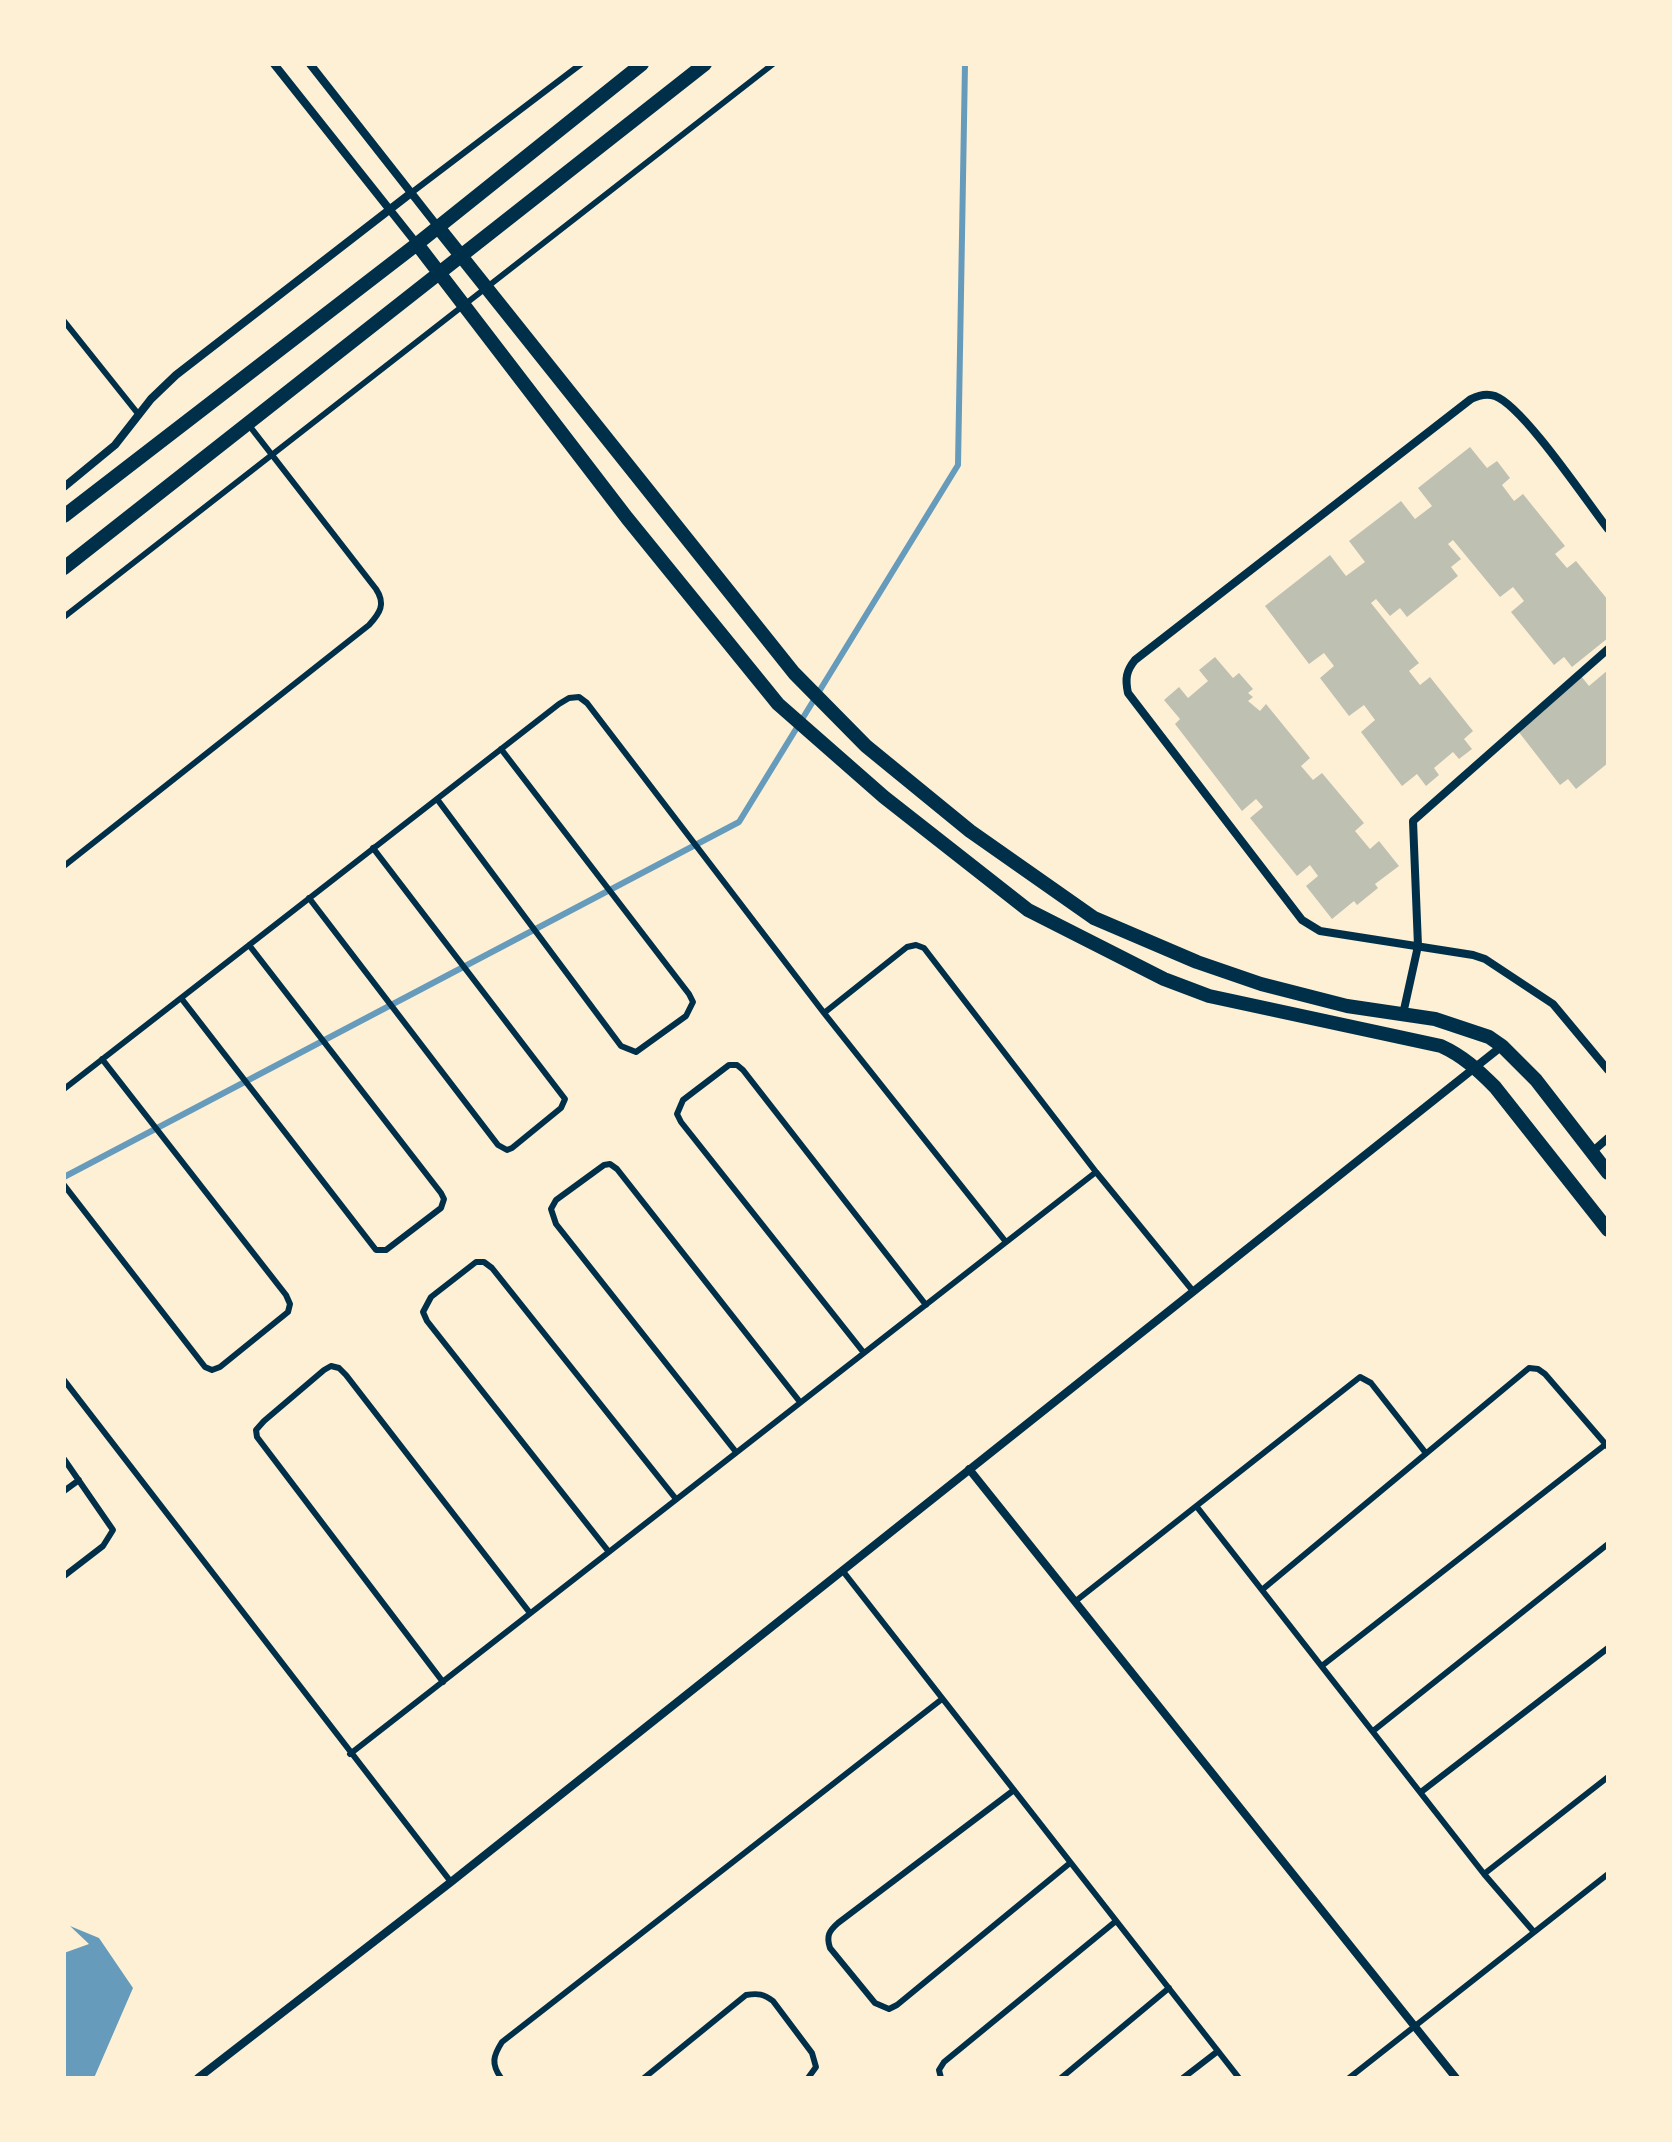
<!DOCTYPE html>
<html>
<head>
<meta charset="utf-8">
<style>
	body { margin:0 }
	#map { position:relative; width:1672px; height:2142px; overflow:hidden; background:#fdf0d5; font-family:"Nunito Sans",sans-serif }
	canvas { display:block }
	.frame { position:absolute; inset:0; border:66px solid #fdf0d5; pointer-events:none }
</style>
</head>
<body>
<div id="map">
<canvas width="1672" height="2142"></canvas>
<div class="frame"></div>
</div>
<script>
const g = document.querySelector('canvas').getContext('2d');
g.lineJoin = 'round';
function fill(path, color) { g.fillStyle = color; g.fill(path, 'evenodd'); }
function stroke(path, color, width, dash) { g.strokeStyle = color; g.lineWidth = width; g.lineCap = dash ? 'butt' : 'round'; g.setLineDash(dash || []); g.stroke(path); }
fill(new Path2D(`
	M70,1926L99,1938L133,1988L94,2078H64V1953L89,1944Z`), '#669bbc');
stroke(new Path2D(`
	M64,1177L739,822L958,465L965,64`), '#669bbc', 6);
fill(new Path2D(`
	M1470,447L1487,468L1497,461L1510,478L1502,485L1514,501L1523,494L1565,546L1555,554L1567,568L1576,561L1608,600V638L1572,667L1564,657L1554,665L1511,612L1524,601L1513,587L1500,597L1453,540L1448,544L1461,559L1451,567L1458,576L1407,617L1400,608L1390,616L1376,599L1371,603L1419,663L1409,671L1420,685L1430,677L1473,731L1464,739L1472,749L1459,759L1453,752L1434,768L1439,775L1426,786L1417,774L1402,786L1361,732L1375,720L1364,705L1349,716L1320,678L1334,666L1324,653L1309,664L1265,606L1330,555L1346,576L1365,562L1349,541L1401,501L1415,519L1432,506L1418,488Z
	M1215,657L1233,678L1239,673L1253,689L1248,693L1253,697L1248,701L1260,711L1266,704L1310,758L1301,766L1313,780L1322,773L1364,823L1355,831L1370,849L1379,841L1399,866L1375,884L1378,888L1357,905L1354,901L1332,919L1306,886L1318,876L1310,865L1297,876L1250,818L1263,807L1256,799L1242,811L1175,724L1180,719L1164,700L1179,687L1188,698L1208,681L1199,670Z
	M1608,670V763L1576,789L1568,779L1560,785L1518,731L1581,676L1589,686Z`), '#bec0b2');
stroke(new Path2D(`
	M411,193L581,64
	M64,321L139,415
	M64,617L773,64
	M437,799L621,1046L636,1052L686,1016L693,1002L689,994L501,749
	M64,866L369,625C380,613 386,604 376,589L248,424
	M309,898L498,1145L507,1150L512,1148L561,1108L565,1099L373,848
	M181,998L376,1250H386L441,1208L444,1199L441,1193L249,945
	M824,1013L907,947L916,945L924,948L1096,1172L1193,1291
	M64,1089L559,704L569,698L579,697L587,703L824,1013L1006,1242
	M64,1185L205,1367L212,1370L220,1367L288,1312L290,1304L286,1295L102,1059
	M864,1353L681,1122L677,1114L683,1100L729,1065H737L743,1070L926,1305
	M64,1380L451,1882
	M736,1452L556,1224L551,1209L556,1200L604,1165L610,1164L617,1169L800,1402
	M64,1459L113,1530L103,1546L64,1576
	M64,1491L79,1480
	M1197,1507L1484,1874L1534,1932
	M609,1552L427,1321L423,1312L431,1297L476,1262H484L492,1268L676,1499
	M842,1570L1239,2078
	M1263,1589L1529,1368L1538,1369L1545,1374L1608,1447
	M1077,1600L1360,1377L1371,1383L1425,1452
	M1323,1665L1606,1444
	M443,1682L257,1437L256,1430L264,1421L324,1370L331,1366L339,1368L346,1375L530,1613
	M1373,1731L1608,1544
	M350,1754L1096,1172
	M1014,1790L838,1923C829,1931 826,1936 830,1948L875,2003L889,2009L897,2005L1070,1863
	M1421,1792L1608,1648
	M1484,1874L1608,1777
	M501,2078C491,2064 493,2056 502,2042L942,1699
	M644,2078L746,1995C758,1993 764,1994 773,2001L812,2053L816,2067L808,2078
	M941,2078L939,2070L944,2062L1116,1921
	M1061,2078L1169,1988
	M1183,2078L1218,2051
	M1349,2078L1608,1874`), '#003049', 6);
stroke(new Path2D(`
	M274,64L417,244
	M310,64L438,227
	M64,487L115,445L151,399L176,375L411,193
	M1608,529C1587,502 1523,406 1495,396C1486,393 1479,395 1471,399L1135,660C1126,671 1125,679 1128,693L1302,920L1320,931L1473,955L1485,959L1553,1004L1608,1070
	M1403,1014L1418,946L1413,821L1608,649
	M1592,1152L1608,1138
	M969,1469L1456,2078
	M198,2078L451,1882L1502,1046`), '#003049', 8);
stroke(new Path2D(`
	M438,227L794,673L866,746L970,831L1094,918L1197,962L1261,984L1347,1006L1435,1019L1489,1037L1502,1046L1536,1080L1608,1173
	M417,244L627,518L778,704L884,797L1028,910L1164,979L1209,996L1441,1046C1463,1056 1478,1070 1495,1087L1608,1230
	M64,516L417,244L642,64
	M64,568L705,64`), '#003049', 14);
</script>
</body>
</html>
